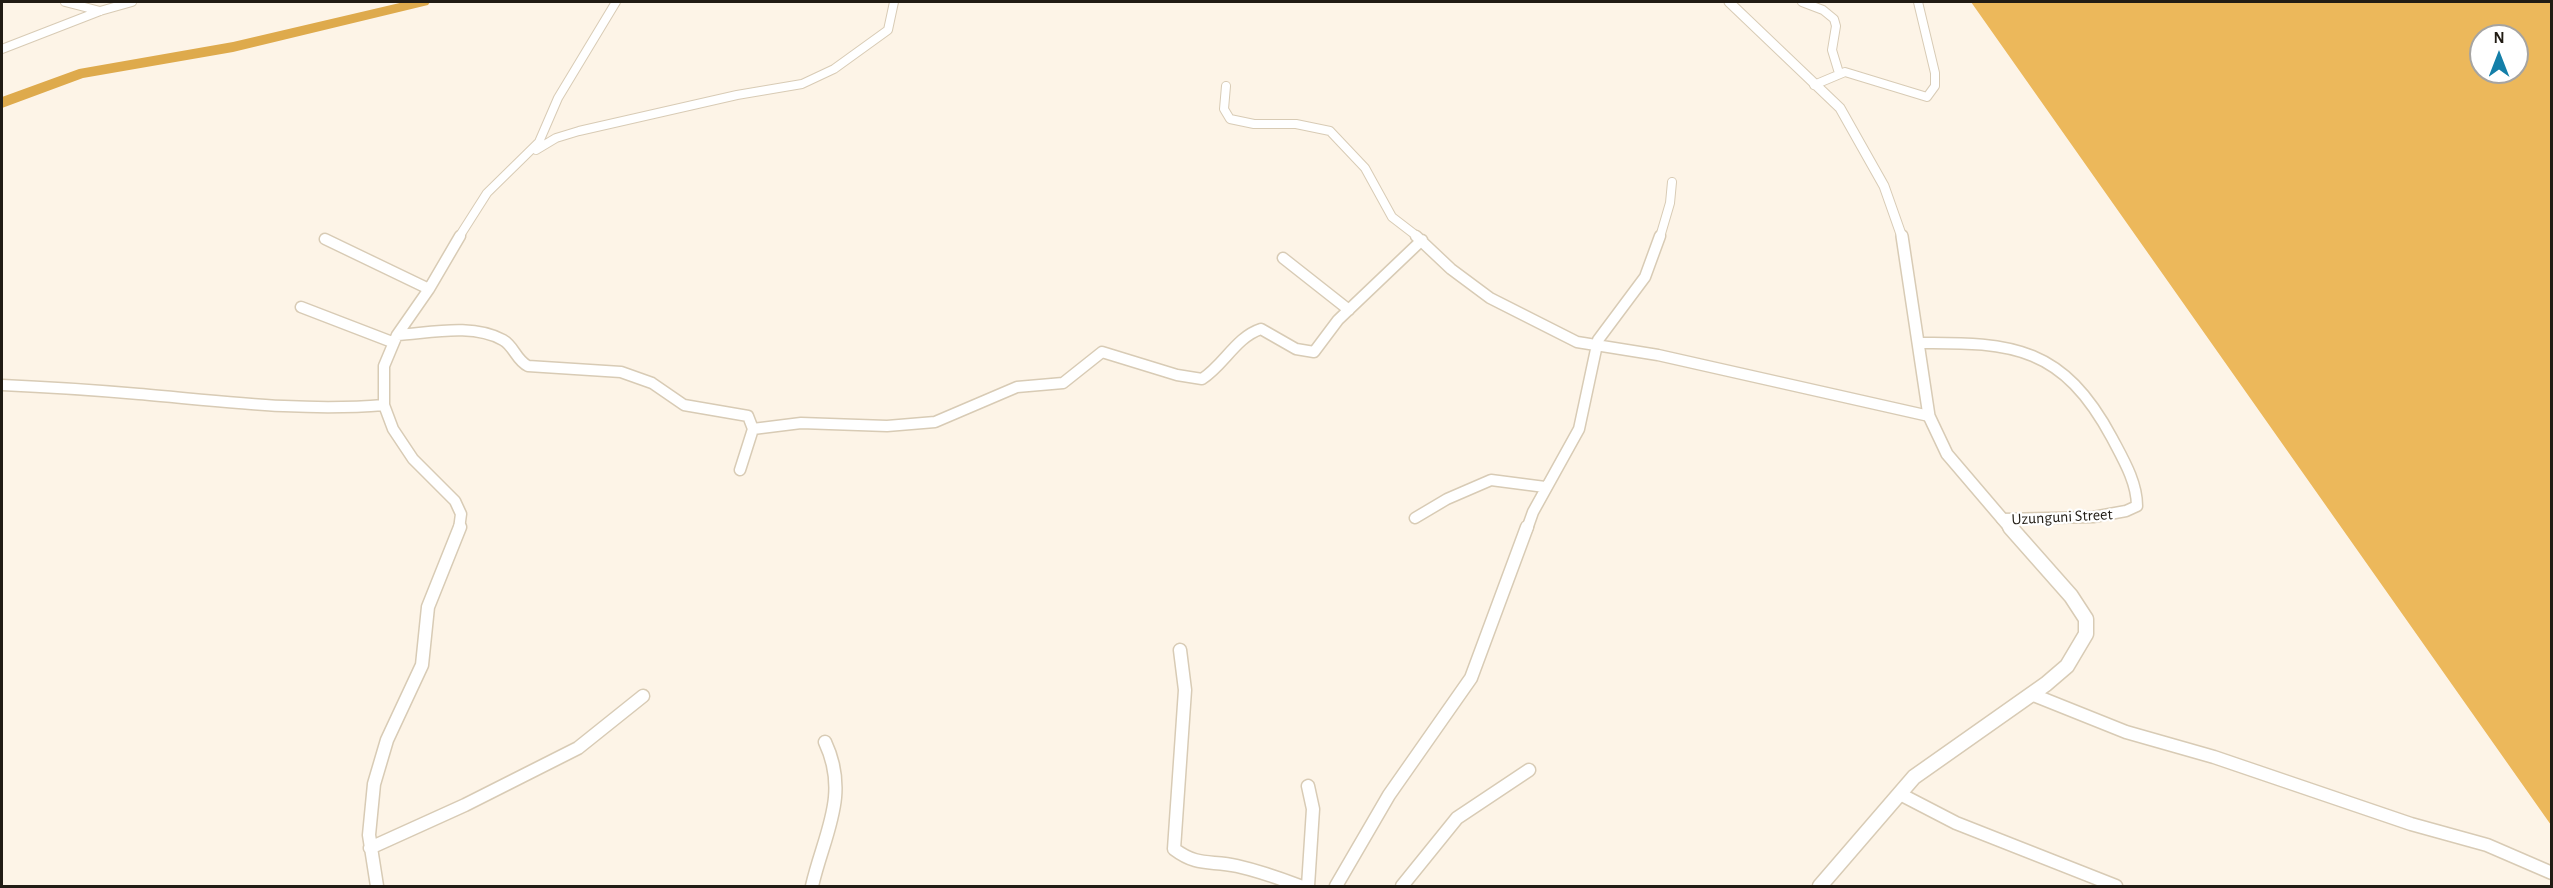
<!DOCTYPE html>
<html>
<head>
<meta charset="utf-8">
<style>
	body { margin:0 }
	#map { position:relative; width:2553px; height:888px; overflow:hidden; background:#fdf4e7; font-family:"Alegreya Sans",sans-serif }
	canvas { display:block }
	.frame { position:absolute; inset:0; border:3px solid #211c14; pointer-events:none }
	.north { position:absolute; left:2469px; top:24px; width:60px; height:60px; box-sizing:border-box; background:#fff; border:2px solid #a6a4a1; border-radius:50%; rotate:0deg; font-size:16px; font-weight:700; line-height:24px; text-align:center; color:#211c14 }
	.north::after { content:''; display:block; margin:auto; width:21px; height:27px; background:#147fa8; clip-path:polygon(50% 0,100% 100%,50% 72%,0 100%) }
</style>
</head>
<body>
<div id="map">
<canvas width="2553" height="888"></canvas>
<div class="frame"></div>
<div class="north">N</div>
</div>
<script>
const g = document.querySelector('canvas').getContext('2d');
g.lineJoin = 'round';
function fill(path, color) { g.fillStyle = color; g.fill(path, 'evenodd'); }
function stroke(path, color, width, dash) { g.strokeStyle = color; g.lineWidth = width; g.lineCap = dash ? 'butt' : 'round'; g.setLineDash(dash || []); g.stroke(path); }
function label(font, color, halo, rows, align = 'center') {
  g.font = font + ' "Alegreya Sans",sans-serif'; g.lineWidth = 4.5; g.setLineDash([]); g.textBaseline = 'middle'; g.strokeStyle = halo; g.fillStyle = color; for (const [text, x, y, turn = 0] of rows) {
    g.save(); g.translate(x, y); g.rotate((+turn || 0) * Math.PI / 180); g.textAlign = isNaN(turn) ? turn : align; if (halo) g.strokeText(text, 0, 0); g.fillText(text, 0, 0); g.restore();
  }
}
fill(new Path2D(`
	M1971,2H2551V825ZM2481,36H2517V72H2481Z`), '#ecb85b');
fill(new Path2D(`
	M404,2H430L428,5L233,52L83,78L2,108V97L79,69L233,42Z`), '#deaa4c');
const minorFar2 = new Path2D(`
	M65,2L100,11
	M1802,2L1823,10L1834,19L1836,26L1832,50L1839,73
	M2,49L100,11L132,2
	M1814,85L1845,72L1927,97L1935,86V73L1918,2
	M1226,86L1224,109L1230,119L1254,124H1296L1330,131L1365,168L1392,217L1418,237
	M536,150L556,138L579,131L737,95L802,84L834,69L888,30L894,2
	M459,237L487,193L539,142L558,98L616,2
	M1660,237L1670,203L1672,182`);
const minorFar1 = new Path2D(`
	M1416,236L1451,269L1490,298L1577,342L1658,355L1929,416
	M325,239L429,289
	M1283,258L1349,310
	M301,307L392,342
	M397,335C430,333 472,323 503,340C514,346 516,360 528,366L621,372L652,383L684,405L748,416L753,429L740,470
	M1919,343C2014,342 2063,347 2112,438C2123,459 2137,482 2137,506L2126,511L2093,517L2002,519
	M2,385C48,387 93,390 139,394C221,401 301,412 384,405
	M753,429L801,423L887,426L935,422L1017,387L1063,383L1102,352L1177,375L1202,379C1224,365 1236,337 1261,329L1296,349L1314,352L1338,320L1422,240
	M1415,518L1447,499L1491,480L1545,487
	M459,529L461,514L455,501L413,459L393,429L384,405V366L397,335L429,289L460,236
	M1527,529L1533,512L1579,429L1598,340L1645,277L1660,236`);
const minor = new Path2D(`
	M1180,650L1185,690L1174,849C1198,867 1210,860 1237,866C1259,871 1279,878 1300,886
	M2031,694L2126,732L2214,757L2411,824L2487,845L2552,873
	M1308,786L1313,809L1308,886
	M1900,794L1956,823L2116,886
	M370,848L465,805L578,748L643,696
	M377,886L369,835L374,784L387,740L422,665L428,607L460,527
	M812,886C824,834 850,795 825,742
	M1336,886L1389,795L1471,678L1527,527
	M1402,886L1457,818L1529,770`);
const tertiaryFar2 = new Path2D(`
	M1729,2L1840,108L1884,186L1902,237`);
const tertiaryFar1 = new Path2D(`
	M1902,236L1929,416L1947,454L2011,529`);
const tertiary = new Path2D(`
	M1820,886L1914,777L2046,684L2067,666L2086,634V619L2071,596L2010,527`);
stroke(minorFar2, '#d8cbb5', 10);
stroke(minorFar1, '#d8cbb5', 13);
stroke(minor, '#d8cbb5', 15);
stroke(tertiaryFar2, '#d8cbb5', 11);
stroke(tertiaryFar1, '#d8cbb5', 14);
stroke(tertiary, '#d8cbb5', 17);
stroke(minorFar2, '#fff', 8);
stroke(minorFar1, '#fff', 10);
stroke(minor, '#fff', 12);
stroke(tertiaryFar2, '#fff', 9);
stroke(tertiaryFar1, '#fff', 11);
stroke(tertiary, '#fff', 14);
label('16px', '#211c14', '#fff', [
	["Uzunguni Street",2062,517,-3]
]);
</script>
</body>
</html>
